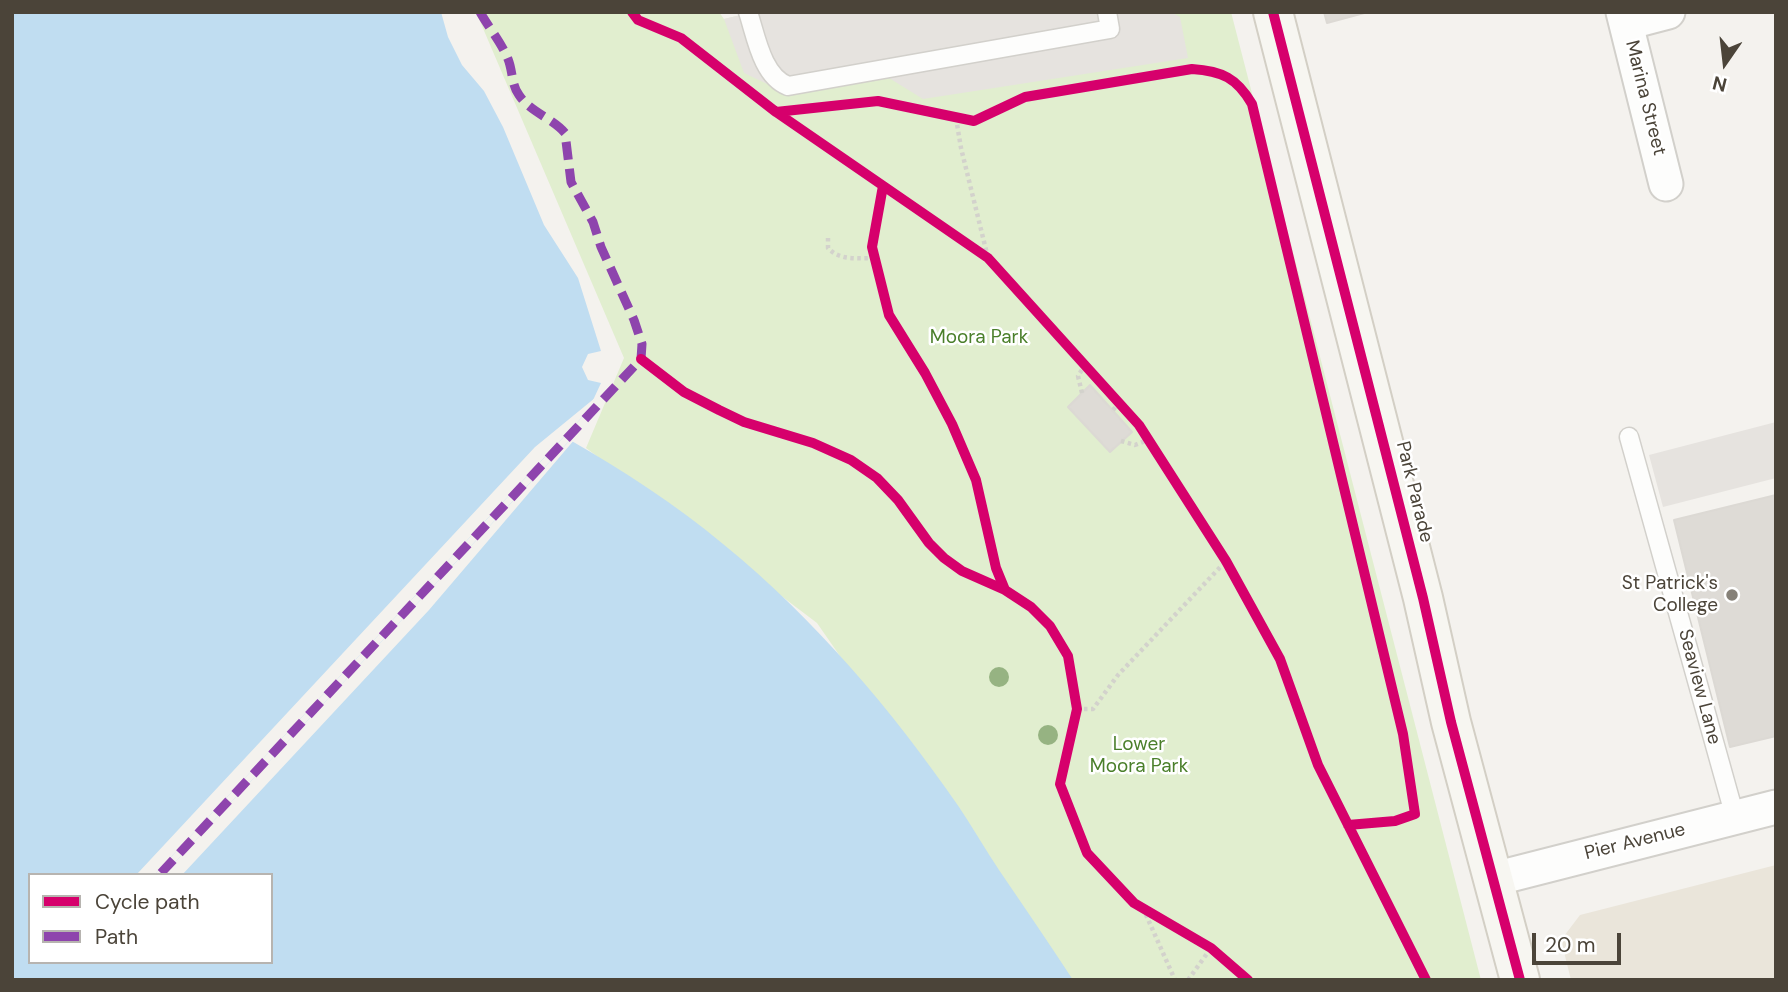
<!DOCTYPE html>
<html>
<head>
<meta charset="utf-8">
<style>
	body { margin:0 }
	#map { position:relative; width:1788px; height:992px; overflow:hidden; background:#f4f2ee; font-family:"DM Sans",sans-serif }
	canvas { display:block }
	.frame { position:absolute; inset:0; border:14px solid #4b4439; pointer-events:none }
	.legend { position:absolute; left:28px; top:873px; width:245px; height:91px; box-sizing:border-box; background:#fff; border:2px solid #b7b4b0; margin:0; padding:9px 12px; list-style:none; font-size:21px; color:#4b4439 }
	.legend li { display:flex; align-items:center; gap:14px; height:35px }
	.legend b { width:35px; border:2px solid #b7b4b0 }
	.north { position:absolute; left:1690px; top:28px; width:70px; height:70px; -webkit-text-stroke:5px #fff; paint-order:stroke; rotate:194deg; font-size:19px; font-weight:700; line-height:28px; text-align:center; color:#4b4439 }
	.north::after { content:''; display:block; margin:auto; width:24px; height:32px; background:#4b4439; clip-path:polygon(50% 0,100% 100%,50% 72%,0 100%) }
	.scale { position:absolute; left:1532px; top:933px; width:89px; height:32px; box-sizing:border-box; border:4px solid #4b4439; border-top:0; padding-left:9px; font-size:21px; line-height:24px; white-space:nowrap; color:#4b4439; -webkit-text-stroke:5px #fff; paint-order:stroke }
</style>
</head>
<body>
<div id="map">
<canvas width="1788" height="992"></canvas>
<div class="frame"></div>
<ul class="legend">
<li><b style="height:9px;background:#d6006c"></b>Cycle path</li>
<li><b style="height:9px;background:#8e44ad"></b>Path</li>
</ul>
<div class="north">N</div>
<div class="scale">20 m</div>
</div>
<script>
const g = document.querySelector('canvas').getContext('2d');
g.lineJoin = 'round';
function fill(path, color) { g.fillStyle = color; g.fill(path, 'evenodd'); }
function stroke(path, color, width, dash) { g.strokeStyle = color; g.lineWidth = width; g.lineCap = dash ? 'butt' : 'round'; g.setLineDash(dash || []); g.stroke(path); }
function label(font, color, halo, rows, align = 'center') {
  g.font = font + ' "DM Sans",sans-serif'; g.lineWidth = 5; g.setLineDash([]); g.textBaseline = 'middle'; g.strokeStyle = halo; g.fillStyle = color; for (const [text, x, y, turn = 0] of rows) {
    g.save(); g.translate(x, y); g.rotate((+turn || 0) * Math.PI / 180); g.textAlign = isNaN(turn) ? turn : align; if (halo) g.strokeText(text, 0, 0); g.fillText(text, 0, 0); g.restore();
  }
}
fill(new Path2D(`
	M1776,865V980H1571L1561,940L1580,915Z`), '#eae5da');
fill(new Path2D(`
	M476,12H719L724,19L753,12H1231L1481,980H1060L1010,901L817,623L586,448L624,358Z`), '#e1eecf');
fill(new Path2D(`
	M753,12H1171L1180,17L1188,58L923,99L889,78L782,91L744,73L724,19Z
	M1776,422V478L1663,507L1649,455Z`), '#e6e3df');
fill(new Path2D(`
	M12,12H441L448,37L462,65L484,91L503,127L544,225L578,278L601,351L588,354L582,367L588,380L601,383L588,411L156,873L157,875H30V962H271V875H163L570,440C624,471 675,504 723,544C814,618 893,711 959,807C973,828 985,849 999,870C1024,907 1049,943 1073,980H12Z`), '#c0ddf1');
fill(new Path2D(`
	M601,393L599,399L156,873L157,875L137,874L535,447Z
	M573,437L575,439L429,610L182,875H163Z`), '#f4f2ee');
const building = new Path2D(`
	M1324,12H1368L1327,23Z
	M1090,385L1132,432L1110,452L1068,407Z
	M1776,495V736L1730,747L1674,520Z`);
fill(building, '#dedbd6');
stroke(building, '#dcd9d4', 2);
const lane = new Path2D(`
	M748,12C756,36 762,76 788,86L1110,29L1107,12
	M1629,437L1735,817`);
const street = new Path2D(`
	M1623,12L1666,184
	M1626,23L1668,12
	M1494,879L1776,807`);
const secondary = new Path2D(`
	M1273,12L1423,598L1451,722L1520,980`);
stroke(lane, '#d2d0cb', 21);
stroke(street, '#d2d0cb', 37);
stroke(secondary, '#d3cfc5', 42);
stroke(new Path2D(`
	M956,118L961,148L988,258
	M828,238V248C840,261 858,258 875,258
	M1082,393L1078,376L1085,365
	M1113,410L1119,403
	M1121,441L1135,445L1148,440
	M1077,709H1093L1118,675L1226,561
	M1143,908L1175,980
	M1188,980L1211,948`), '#d3d2cc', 4.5, [3.5, 3.5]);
stroke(lane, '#fdfdfc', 18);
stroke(street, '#fdfdfc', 33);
stroke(secondary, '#f7f6f1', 38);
stroke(new Path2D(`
	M161,873L641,359L642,344L634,320L601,247L593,222L571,182L565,133C552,118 530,112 519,95C511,84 513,71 508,59C501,42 489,28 480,12`), '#8e44ad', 9, [18, 9]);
stroke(new Path2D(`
	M632,12L638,20L681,38L776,112L988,258L1139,425L1226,561L1280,659L1318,765L1426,980
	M1273,12L1423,598L1451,722L1520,980
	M776,112L878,101L974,121L1025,97L1192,69C1222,71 1237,78 1252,104L1403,734L1415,814L1395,821L1348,825
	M883,186L872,247L889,315L925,373L952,424L976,480L996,568L1005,590
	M641,359L684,392L719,410L744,422L813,443L851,460L877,478L898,500L929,543L944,558L962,571L1005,590L1031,607L1050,626L1068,656L1077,709L1060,784L1087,853L1134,903L1211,948L1248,980`), '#d6006c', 10);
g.fillStyle = '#96b382';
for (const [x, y] of [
	[999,677],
	[1048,735]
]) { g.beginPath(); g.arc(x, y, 10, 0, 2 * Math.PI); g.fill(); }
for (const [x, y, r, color] of [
	[1732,595,7,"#868178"]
]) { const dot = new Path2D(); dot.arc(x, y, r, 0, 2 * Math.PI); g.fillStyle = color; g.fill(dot); stroke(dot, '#fff', 2.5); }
label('19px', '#4b4439', '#fff', [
	["Marina Street",1645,98,76],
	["Park Parade",1414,492,76],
	["Seaview Lane",1699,687,75],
	["Pier Avenue",1635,842,-14]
]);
label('19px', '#4a7f2a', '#fff', [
	["Moora Park",979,338],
	["Lower",1139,745],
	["Moora Park",1139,767]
]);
label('19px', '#4b4439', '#fff', [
	["St Patrick's",1718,584],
	["College",1718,606]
], 'right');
</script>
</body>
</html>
